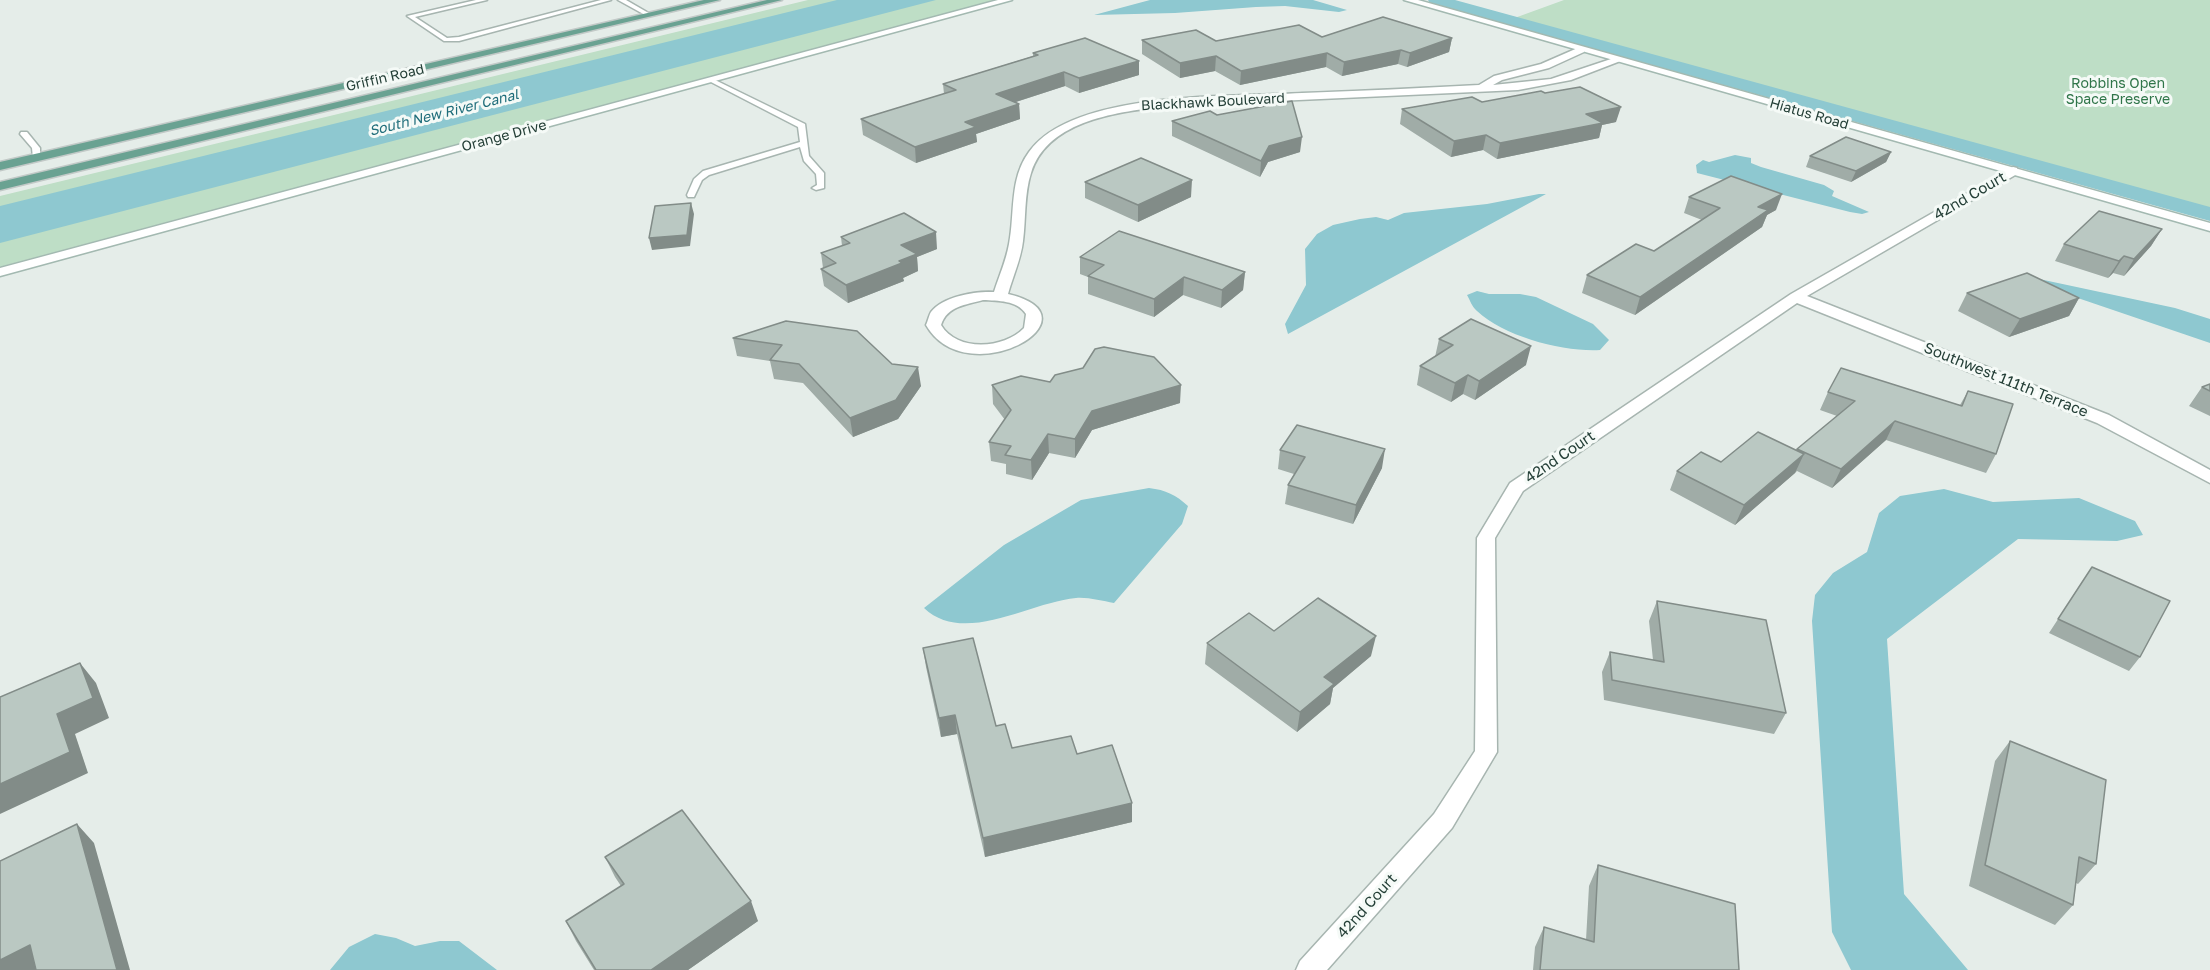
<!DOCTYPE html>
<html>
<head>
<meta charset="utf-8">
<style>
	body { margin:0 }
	canvas { display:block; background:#e5ede9 }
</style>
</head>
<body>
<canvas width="2210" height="970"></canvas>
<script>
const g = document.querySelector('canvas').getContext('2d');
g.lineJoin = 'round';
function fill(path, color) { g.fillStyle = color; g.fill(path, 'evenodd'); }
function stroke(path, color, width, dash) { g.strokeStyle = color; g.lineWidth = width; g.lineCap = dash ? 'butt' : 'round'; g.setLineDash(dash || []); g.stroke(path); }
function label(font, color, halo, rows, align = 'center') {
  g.font = font + ' "Golos Text",sans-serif'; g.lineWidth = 6; g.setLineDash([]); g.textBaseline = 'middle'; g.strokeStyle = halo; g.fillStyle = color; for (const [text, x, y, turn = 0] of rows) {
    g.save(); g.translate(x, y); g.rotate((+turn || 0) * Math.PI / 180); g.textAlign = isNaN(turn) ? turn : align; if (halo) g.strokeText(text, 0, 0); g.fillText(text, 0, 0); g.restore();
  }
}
fill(new Path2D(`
	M808,0H996L0,267V196Z
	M1564,0H2210V213L1509,20Z`), '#bedec6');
fill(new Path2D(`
	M837,0H936L0,243V206Z
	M1150,0H1313L1347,10L1339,12L1285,6L1256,7L1175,13L1094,15Z
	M1735,155L1751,158V163L1761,167L1824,185L1834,191L1832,196L1869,212L1862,214L1850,212L1697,173L1696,165L1703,160L1709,162Z
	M1539,194H1546L1288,334L1285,324L1306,285L1305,249L1317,234L1333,225L1360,219L1376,217L1388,220L1404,213L1487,204Z
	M2025,276L2175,308L2210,319V343L2019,278Z
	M1477,291L1489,294H1520L1536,297L1593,324L1609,340L1600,350C1563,352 1505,337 1477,311C1472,307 1470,300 1467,295Z
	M1149,488C1166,490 1176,495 1188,506L1182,524L1114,603C1102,601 1088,597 1076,598C1030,602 964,646 924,608L1004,545L1081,500Z
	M1944,489L1993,502L2079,498L2135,521L2143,535L2117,541L2018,539L1887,639L1904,894L1968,970H1851L1832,932L1812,621L1815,595L1833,573L1867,552L1879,513L1900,496Z
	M375,934L396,938L415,946L440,941H459L497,970H330L349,947Z`), '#8ec8d0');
fill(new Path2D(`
	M1428,0H1455L2210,207V221L1430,3Z`), '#8ec8d0');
const lane = new Path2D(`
	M476,0H487L415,17L447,38L459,37L601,0H611L459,41H444L407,16Z
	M618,0H626L652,15L647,16Z
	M709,79H713L805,124L809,156L824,173V188L816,190L812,188L817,185L816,174L804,161L800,147L709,175L702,180L694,197H688L687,195L694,179L703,171L800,142L798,127L709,81Z
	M21,132H27L40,148V160L33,158L32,148L20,134Z`);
const street = new Path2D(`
	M1580,47L1584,48V52L1549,68L1502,80L1493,85L1551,79L1614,58L1623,60L1571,80L1518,90L1167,106C1120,112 1048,119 1031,173C1024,194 1026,219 1023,241C1021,259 1013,276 1008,294C1105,317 967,396 926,325C928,321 929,315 931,312C943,296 976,291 994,292C999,276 1006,261 1009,244C1015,214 1009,179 1029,152C1073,90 1232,97 1302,93C1361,91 1420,88 1479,85L1494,76L1541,64ZM983,300C998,301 1017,300 1026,314L1024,328C1004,349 957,352 941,325C947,306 966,305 983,300Z
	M2013,167L2017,168V174L1807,296L2109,415L2210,470V483L2097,423L1797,303L1523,491L1495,538L1497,752L1452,828L1327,970H1296L1300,961L1434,814L1475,751L1477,538L1510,483L1791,294Z`);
const secondary = new Path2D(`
	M998,0H1012L0,276V268Z
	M1404,0H1418L2210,223V231Z`);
const primary = new Path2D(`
	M704,0H720L0,170V162Z
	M767,0H782L0,190V182Z`);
stroke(lane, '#a7b5b0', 3);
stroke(street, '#a7b5b0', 3);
stroke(secondary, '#a3b9b1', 3);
stroke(primary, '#c2c9c7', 3);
fill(lane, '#fff');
fill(street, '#fff');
fill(secondary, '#fff');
fill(primary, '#6aa292');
fill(new Path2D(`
	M1322,37L1452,38L1449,52L1407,67L1398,64L1342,76L1326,67L1240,85L1215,71L1180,78L1142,54V40L1216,41Z
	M1033,53L1139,61V75L1079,93L1065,86L1016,102L1019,104L1020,119L976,134L977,142L916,163L863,135L861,119L944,94L943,84L1033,56Z
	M1482,102L1616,122L1602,125L1599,138L1497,159L1483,150L1451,157L1400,124L1402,109Z
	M1217,115L1300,152L1268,162L1260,177L1172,136V121Z
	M1891,152L1886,162L1851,182L1806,167L1810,156Z
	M1085,182L1191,197L1138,222L1085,198Z
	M1689,197L1776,210L1767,215L1762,227L1635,315L1582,293L1587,275L1654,251L1702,220L1684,213Z
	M2162,229L2151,246L2124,276L2113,273L2108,278L2055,261L2064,244Z
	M841,237L937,249L917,257L918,271L903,278L904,281L848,303L824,286L821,269L823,268L821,253L842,246Z
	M1080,257L1245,272L1243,290L1221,308L1183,295L1154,317L1088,294V277L1080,274Z
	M1967,293L2079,298L2069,316L2009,337L1958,311Z
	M786,321L892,364L921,386L898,419L853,437L803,383L774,379L770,361L737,356L733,338Z
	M1439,339L1526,365L1475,400L1463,394L1451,402L1417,385L1420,366L1435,357Z
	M1083,368L1180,403L1092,430L1075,458L1049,453L1032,480L1006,474V464L991,461L989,442L1005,420L993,404L992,385L1050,382Z
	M2210,384V416L2189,406L2202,387Z
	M1968,391L1996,454L1986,473L1886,440L1832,488L1797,471L1795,473L1735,525L1670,490L1677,471L1797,450V449L1837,416L1820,410L1828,392L1960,405Z
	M1280,450L1382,468L1353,524L1285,504L1288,485L1294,474L1278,469Z
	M2092,567L2140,657L2129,671L2049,633Z
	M1657,601L1786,713L1774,734L1604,700L1602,672L1610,652L1653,660L1649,621Z
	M1274,631L1371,656L1333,688L1330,704L1297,732L1205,664L1207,643Z
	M923,648L996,726L1012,748L1077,754L1132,803V822L985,857L957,734L941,737L926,667Z
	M2010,741L2096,864L2078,884L2076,883L2073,905L2055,925L1969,886L1995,761Z
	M605,857L758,921L688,970H594L576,941L566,921L621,886L615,877Z
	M1598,865L1739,970H1533L1535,947L1544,927L1586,940L1589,886Z`), '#a0aca7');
fill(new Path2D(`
	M1452,38L1449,52L1407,67L1410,53Z
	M1401,50L1398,64L1342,76L1344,62Z
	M1327,53L1326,67L1240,85L1241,71Z
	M1216,56L1215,71L1180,78V63Z
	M1139,61V75L1079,93V78Z
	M1064,72L1065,86L997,108L996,94Z
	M1019,104L1020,119L976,134L977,142L916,163L915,147L965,122Z
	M1621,107L1616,122L1602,125L1599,138L1497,159L1500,143L1586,114Z
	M1486,135L1483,150L1451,157L1454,141Z
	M1302,137L1300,152L1268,162L1260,177L1261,161L1269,146Z
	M1891,152L1886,162L1851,182L1856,171Z
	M1192,180L1191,197L1138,222V205Z
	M1782,194L1776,210L1767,215L1762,227L1635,315L1640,297L1758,207Z
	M691,203L694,214L690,246L652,250L649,238Z
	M2162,229L2151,246L2124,276L2134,259Z
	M936,232L937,249L917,257L918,271L903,278L904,281L848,303L846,285L899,261L901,245Z
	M2124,256L2113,273L2108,278L2119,261Z
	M1245,272L1243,290L1221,308L1222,290Z
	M1184,277L1183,295L1154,317V299Z
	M2079,298L2069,316L2009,337L2020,319Z
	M1531,346L1526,365L1475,400L1479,381Z
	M918,367L921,386L898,419L853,437L850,418Z
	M1468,375L1463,394L1451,402L1455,383Z
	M1181,385L1180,403L1092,430L1075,458V439L1092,411Z
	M1895,421L1886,440L1832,488L1841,469Z
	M1048,434L1049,453L1032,480L1031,460Z
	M1385,449L1382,468L1353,524L1356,505Z
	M1804,454L1795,473L1735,525L1744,505Z
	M1376,636L1371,656L1333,688L1330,704L1297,732L1300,712L1324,677Z
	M80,663L96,683L109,718L75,734L88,773L0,814V784L57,714Z
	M955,715L957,734L941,737L939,718Z
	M1132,803V822L985,857L983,838Z
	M77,824L94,843L130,970H117Z
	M751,901L758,921L688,970H651Z
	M30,945L36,970H0V960Z`), '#828c88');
const building = new Path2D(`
	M1383,17L1452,38L1410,53L1401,50L1344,62L1327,53L1241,71L1216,56L1180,63L1142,40L1196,30L1216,41L1299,25L1322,37Z
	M1085,38L1139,61L1079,78L1064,72L996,94L1019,104L965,122L976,127L915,147L861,119L956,90L943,84L1038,55L1033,53Z
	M1580,87L1621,107L1586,114L1603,123L1500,143L1486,135L1454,141L1402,109L1472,97L1482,102L1541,91L1545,93Z
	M1292,101L1302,137L1269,146L1261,161L1172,121L1210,111L1217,115Z
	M1846,137L1891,152L1856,171L1810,156Z
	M1141,158L1192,180L1138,205L1085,182Z
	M1731,176L1782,194L1758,207L1768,210L1640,297L1587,275L1636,244L1654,251L1720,208L1689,197Z
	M691,203L687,235L649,238L655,206Z
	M2099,211L2162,229L2134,259L2124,256L2119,261L2064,244Z
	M904,213L936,232L901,245L917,254L899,261L902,263L846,285L821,269L836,263L821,253L850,243L841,237Z
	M1119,231L1245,272L1222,290L1184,277L1154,299L1088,276L1104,265L1080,257Z
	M2027,273L2079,298L2020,319L1967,293Z
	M1471,319L1531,346L1479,381L1468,375L1455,383L1420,366L1453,345L1439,339Z
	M786,321L857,331L892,364L918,367L896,400L850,418L799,364L770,360L782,345L733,338Z
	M1104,347L1154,357L1181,385L1092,411L1075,439L1048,434L1031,460L1005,455L1011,446L989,442L1011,410L992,385L1021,376L1050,382L1055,375L1083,368L1095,349Z
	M1841,368L1962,406L1968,391L2013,404L1996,454L1895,421L1841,469L1797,449L1855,401L1828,392Z
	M2210,384V391L2202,387Z
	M1297,425L1385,449L1356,505L1288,485L1305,457L1280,450Z
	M1758,432L1804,454L1744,505L1677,471L1701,452L1721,462Z
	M2092,567L2170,601L2140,657L2058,619Z
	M1318,598L1376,636L1324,677L1334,684L1300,712L1207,643L1249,613L1274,631Z
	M1657,601L1766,620L1786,713L1612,680L1610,652L1664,662Z
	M973,638L996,726L1005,724L1012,748L1071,736L1077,754L1112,745L1132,803L983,838L955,715L939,718L923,648Z
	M80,663L93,698L57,714L70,752L0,784V697Z
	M2010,741L2106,780L2096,864L2079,857L2073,905L1985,865Z
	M682,810L751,901L651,970H596L566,921L624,884L605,857Z
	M77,824L117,970H36L30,945L0,960V861Z
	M1598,865L1735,904L1739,970H1540L1544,927L1594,942Z`);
fill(building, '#bac8c2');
stroke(building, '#828c88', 1.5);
label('14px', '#243f37', '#f5faf7', [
	["Griffin Road",385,78,-13],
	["Blackhawk Boulevard",1213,102,-3],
	["Hiatus Road",1809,114,16],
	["Orange Drive",504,136,-15]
]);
label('14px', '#2f7549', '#f5faf7', [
	["Robbins Open",2118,84],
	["Space Preserve",2118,100]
]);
label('italic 14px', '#1f6d7a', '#f5faf7', [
	["South New River Canal",444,113,-14]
]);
label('15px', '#243f37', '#f5faf7', [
	["42nd Court",1970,196,-30],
	["Southwest 111th Terrace",2006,380,22],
	["42nd Court",1560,457,-34],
	["42nd Court",1367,906,-48]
]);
</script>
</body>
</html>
